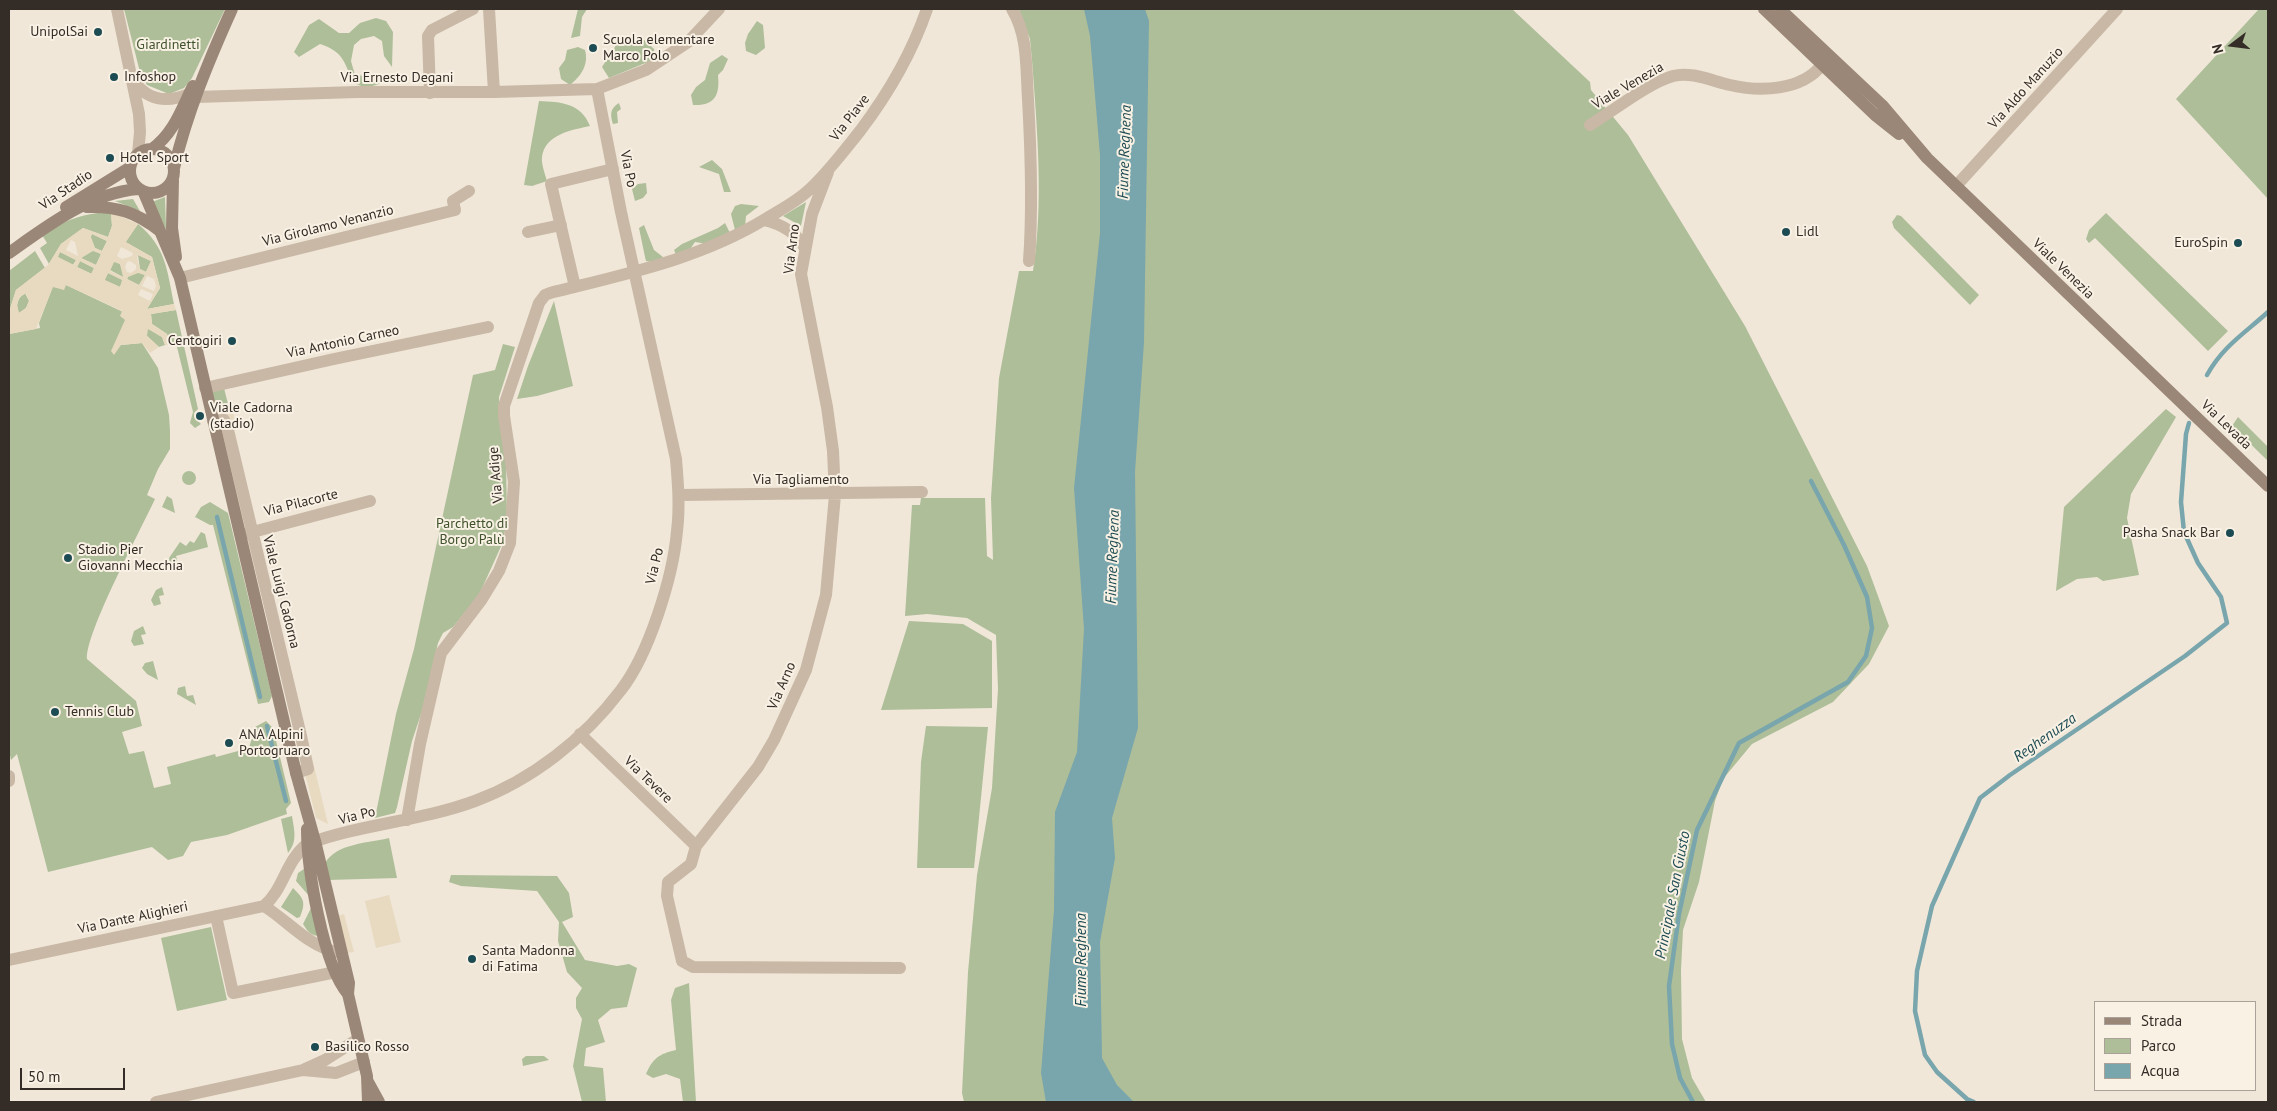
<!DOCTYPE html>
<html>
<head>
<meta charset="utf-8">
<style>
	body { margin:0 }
	#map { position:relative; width:2277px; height:1111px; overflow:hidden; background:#f0e7d9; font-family:"PT Sans",sans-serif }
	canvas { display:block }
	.frame { position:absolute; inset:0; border:10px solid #342c26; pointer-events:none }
	.legend { position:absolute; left:2094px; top:1001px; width:162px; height:90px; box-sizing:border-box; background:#f8f1e4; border:1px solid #aaa298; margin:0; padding:6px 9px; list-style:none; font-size:15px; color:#342c26 }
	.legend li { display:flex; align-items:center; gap:10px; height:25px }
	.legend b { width:25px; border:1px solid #aaa298 }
	.north { position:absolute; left:2207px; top:20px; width:50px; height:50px; -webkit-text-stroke:4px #f8f1e4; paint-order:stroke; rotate:255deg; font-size:14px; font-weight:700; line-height:20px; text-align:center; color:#342c26 }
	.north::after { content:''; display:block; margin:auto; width:18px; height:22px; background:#342c26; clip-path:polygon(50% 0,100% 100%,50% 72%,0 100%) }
	.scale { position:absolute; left:20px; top:1068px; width:105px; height:22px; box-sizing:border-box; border:2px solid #342c26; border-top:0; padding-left:6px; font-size:15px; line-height:18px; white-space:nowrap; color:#342c26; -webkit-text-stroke:4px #f8f1e4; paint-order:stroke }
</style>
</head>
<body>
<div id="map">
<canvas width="2277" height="1111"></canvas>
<div class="frame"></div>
<ul class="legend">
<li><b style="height:6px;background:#9b8777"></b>Strada</li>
<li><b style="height:14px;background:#aebe99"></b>Parco</li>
<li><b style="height:14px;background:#79a5ac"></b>Acqua</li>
</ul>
<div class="north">N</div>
<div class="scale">50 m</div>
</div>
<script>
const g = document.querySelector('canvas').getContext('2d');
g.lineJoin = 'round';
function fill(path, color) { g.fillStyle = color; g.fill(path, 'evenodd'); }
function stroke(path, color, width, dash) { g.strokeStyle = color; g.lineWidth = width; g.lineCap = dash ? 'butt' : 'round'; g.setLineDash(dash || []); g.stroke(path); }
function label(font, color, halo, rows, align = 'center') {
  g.font = font + ' "PT Sans",sans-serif'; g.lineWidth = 4; g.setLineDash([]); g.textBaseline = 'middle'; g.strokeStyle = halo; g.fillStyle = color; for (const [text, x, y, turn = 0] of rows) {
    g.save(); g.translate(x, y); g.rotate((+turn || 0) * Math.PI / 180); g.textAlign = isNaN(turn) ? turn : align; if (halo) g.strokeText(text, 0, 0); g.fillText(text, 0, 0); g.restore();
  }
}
fill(new Path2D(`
	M124,9H225L192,78L184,88L169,94L147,85L141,76Z
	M578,9H587L582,17L580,36L571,38Z
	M1019,9H1512L1590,82L1591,90L1628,135L1745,326L1867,566L1889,626L1869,664L1833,702L1752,744L1723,779L1715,801L1699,882L1683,930L1681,970L1682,1039L1692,1078L1706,1102H964L962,1093L968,972L977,875L992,788L998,689L996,635L967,618L927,614L905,616L912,505H920L921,498H985L987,556L993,560L991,498L999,378L1019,271H1033C1044,201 1037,129 1032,60L1030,39Z
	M2259,9H2268V199L2176,99Z
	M376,18L386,21L393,32L392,67L384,56L382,41L374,36L361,39L354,45L351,61L355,75L375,77L382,83L366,88L354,83C343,61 344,52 320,44L299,57L294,52L309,25L319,19L339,33H349L360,23Z
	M757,21L763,25L765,48L756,55L746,51L745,43L748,34Z
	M630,36H640L654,49L655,59L609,78L602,67L620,39Z
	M578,47L585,50C589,65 581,76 570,85L561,79L559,68L565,60L567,50Z
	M722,55L728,59L723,70L718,75C720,95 715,106 693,105L691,95L696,87L705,80L710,63Z
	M539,101C561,102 581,103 590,126C572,130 545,134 542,157C541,163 545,174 547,181L532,186L524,185Z
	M619,103L621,109L617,112L618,123L613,124C610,115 610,108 619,103Z
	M712,160L722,169L731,192H724L719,174L699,167Z
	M646,183L647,193L643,198L635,201L632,189L638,184Z
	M165,197L166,229L152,202Z
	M133,199L140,211L115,201Z
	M806,202L801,226L783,216Z
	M741,204L759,206L746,216L745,227L735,230L731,214L735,206Z
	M111,212L112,226L108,237L83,228L61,244L49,264L40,248L47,243L42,235C61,221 88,212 111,212Z
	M2106,213L2228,331L2208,351L2095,238L2089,243L2086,239L2089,230Z
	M1897,215L1901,216L1979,295L1970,305L1894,228L1892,222Z
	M725,223L730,233L715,245L695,242L686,255L678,259L674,250L682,244L718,228Z
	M138,224C166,247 167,270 174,304L147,309L160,288L152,257L125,242Z
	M644,225L654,250L663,257L658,263L646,261L645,257L639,228Z
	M92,234L107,241L102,251L95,248L90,237Z
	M93,250L101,254L96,265L81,258Z
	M35,251L45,268L16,290L9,312V271Z
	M60,252L76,260L73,265L57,257Z
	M138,255L151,261L146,272L140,269Z
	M80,261L94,268L92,274L77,267Z
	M114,261L120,264L124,275L123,277L110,270Z
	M138,272L145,275L139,285L127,279L128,276Z
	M108,273L123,280L120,287L104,280Z
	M66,285L123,312L126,320L121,345L142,343L158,368L169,415L170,431V449L158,469L147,495L155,499C141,529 85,634 87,659L136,701L142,726L122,732L129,754L144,751L154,788L171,784L167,767L215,754L216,757L249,748L255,727L266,721L273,728L291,803L286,809L287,814L227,835L191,842L183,856L168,860L152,847L48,872L17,754L11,760L9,751V334L40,328L39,323L53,286Z
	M25,293L29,301L26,308L19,313C15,306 18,297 25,293Z
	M554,301L573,386L537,396L517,399L528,366Z
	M176,310L198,409L194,413L196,419L201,424L195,428L190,423L193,412L176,343L170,345L167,334L152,324L151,314Z
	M147,328L162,337L165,345L159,347L147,336Z
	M503,344L515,347L499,397V414L506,459L507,519L503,542L479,595L453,627L443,633L438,643L422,711L412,741L397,807L395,813L375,818L396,714L414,649L473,375L495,370Z
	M224,388L228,404L215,407L212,395L214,390Z
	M2166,409L2176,417L2131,494L2127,518L2139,575L2103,581L2097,577L2077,579L2056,591L2064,507Z
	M2238,417L2268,447V461L2232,426Z
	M182 478a7 7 0 1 1 14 0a7 7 0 1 1-14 0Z
	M167,496L172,499L175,513L162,507Z
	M210,502L228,513L272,696L269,702L258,704L213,525H210L195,517L201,507Z
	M201,532L205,534L208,547L176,556L178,564L173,566L170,563L169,558L180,542L186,546L190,541L194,543Z
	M162,587L164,595L159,596L161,604L154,606L151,600L156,590Z
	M909,621L963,624L992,641V708L881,710Z
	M143,626L146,634L141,635L144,644L134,646L131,641L134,631Z
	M153,661L158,680L147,674L142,668L145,663Z
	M185,686L187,696L193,695L196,705L177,694L178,688Z
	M926,726L988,727L974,868H917L921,762Z
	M292,816C294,830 298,841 288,853L281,819Z
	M389,838L397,878L328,880L325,863C337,843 369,843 389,838Z
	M304,869L310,897L296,881L298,873Z
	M451,875L557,876L569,893L573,917L562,922L585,960L617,966L629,964L637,968L627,1007L611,1009L598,1020L605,1042L586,1048L584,1066L603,1068L606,1102H582L573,1066L582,1019L576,1008V998L582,988L567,972L558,941L559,922L537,891L461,886L449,882Z
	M293,888C304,899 306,902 300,917L297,918L281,907Z
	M312,906L320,936C311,936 308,932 303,924Z
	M211,927L227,1000L177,1011L161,938Z
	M689,983L696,1102H683L680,1079L666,1074L653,1078L646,1074C653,1058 659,1054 676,1050L671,1000L675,988Z
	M526,1056H544L549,1060L523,1066L522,1059Z`), '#aebe99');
fill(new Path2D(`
	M111,212L138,224L126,242L152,257L160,288L147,309L174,304L176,310L151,314L152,324L167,334L170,345H165L162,337L148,329L147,336L159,347L150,353L142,343L121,345L114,355L111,351L125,320L120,316L122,311L66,285L64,290L53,287L36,329L9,334V312L16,290L48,265L61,244L83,228L108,237L112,226ZM92,234L107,241L102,251L95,248L91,237ZM71,240L75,242L78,256L66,250ZM121,247L133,253L132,256L122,259L117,256ZM93,251L101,254L96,265L81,258ZM60,252L76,260L74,265L58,257ZM138,255L151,261L146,272L140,269L137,258ZM80,261L94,268L91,274L77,267ZM130,261L136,265V269L131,273L127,272L125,267L127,262ZM114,262L120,264L123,277L110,271ZM108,273L122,280L120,287L105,280ZM138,273L145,275L139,285L127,279L128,277ZM147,276L154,279L156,286L154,291L142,286ZM141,289L153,294L150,301L138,295ZM26,293L29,301L26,308L19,313L17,305L19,298Z
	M231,403L235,421L231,422L328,824L316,818L215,407Z
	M389,895L401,942L376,948L365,901Z
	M344,914L354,952L347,953L337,916Z`), '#e8dac0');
fill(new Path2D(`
	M1084,9H1145L1149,21L1144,342L1135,472L1138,728L1112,818L1115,858L1100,942L1102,1058L1117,1085L1134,1102H1046L1041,1073L1054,910L1055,812L1077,752L1084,629L1074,488L1100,233V155L1090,36Z`), '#79a5ac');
stroke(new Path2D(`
	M2207,375C2223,346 2245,333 2268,312
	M217,517L260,697
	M267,726L286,801
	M1693,1102L1680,1078L1672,1044L1669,986L1679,914L1697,830L1739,743L1848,682L1866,656L1872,628L1867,597L1844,545L1811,481
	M1974,1102L1967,1099L1937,1072L1925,1055L1915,1011L1917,971L1932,906L1980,798L2010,775L2185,656L2227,623L2221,597L2198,563L2184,532L2181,502L2186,434L2189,423`), '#79a5ac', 4.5);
stroke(new Path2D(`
	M117,9L139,114L140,132L138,154
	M489,9L494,92
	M1012,9C1028,35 1026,68 1028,99C1031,153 1033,206 1029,261
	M133,79C146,101 167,103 189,94
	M430,93L428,36L432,30L473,9
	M196,97L357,92H494L597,89L646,70L688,42L719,9
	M1590,125C1613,111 1648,83 1673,76C1691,71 1712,81 1730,85C1760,92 1801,91 1822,65
	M828,172L812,214L801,274L827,407L833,451L835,495L826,595L806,670L774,740L758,767L696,846L691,864L668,882L667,896L682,961L693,967L900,968
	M1956,186L2117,9
	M764,220C781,224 796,232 805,248
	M528,232L561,225
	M180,278L455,210L453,201L469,191
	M575,287L551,184L613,169
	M205,388L334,359L488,327
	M213,421L224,420L228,430L301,736L308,769L296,773
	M679,495L922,492
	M245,534L370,501
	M580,734L696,846
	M9,776V781
	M407,820L420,744L441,653L482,599L499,571L510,543L514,482L504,416V406L539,303L545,295L550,293C626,274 700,259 767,218C782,209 798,201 811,188C829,171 844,151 860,131C888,94 912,53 927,9
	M264,906C284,889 285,862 307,844C361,824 421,821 475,801C532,780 584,739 621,690C649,654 673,577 677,531C680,507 678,483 676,459L621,212L597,89
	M216,916L233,993L336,972
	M9,960L264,906C288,921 307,945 336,952
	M303,1070L336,1073L364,1062
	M156,1102L303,1070L325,1060L358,1039`), '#c8b8a5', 12);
stroke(new Path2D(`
	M1764,9L1875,115L1899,134
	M1780,9L1882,105L1927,158L2268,486
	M130 171a22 22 0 1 1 44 0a22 22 0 1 1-44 0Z
	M152,149C174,133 181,110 193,86
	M174,168C187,113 209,60 232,9
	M173,180L172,228L176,257
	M144,193L180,278L296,773L315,841L349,983L348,994L367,1076L368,1102
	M66,207L129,168
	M87,207C117,206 136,212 160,231
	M9,253C47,226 90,193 138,189
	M307,829C307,868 323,965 348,994
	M368,1082L379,1102`), '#9b8777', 12);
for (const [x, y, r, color] of [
	[98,32,5,"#1d4b53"],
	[593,48,5,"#1d4b53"],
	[114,77,5,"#1d4b53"],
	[110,158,5,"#1d4b53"],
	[1786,232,5,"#1d4b53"],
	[2238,243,5,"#1d4b53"],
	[232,341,5,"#1d4b53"],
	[200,416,5,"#1d4b53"],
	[2230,533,5,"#1d4b53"],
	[68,558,5,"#1d4b53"],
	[55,712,5,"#1d4b53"],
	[229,743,5,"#1d4b53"],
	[472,959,5,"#1d4b53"],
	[315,1047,5,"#1d4b53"]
]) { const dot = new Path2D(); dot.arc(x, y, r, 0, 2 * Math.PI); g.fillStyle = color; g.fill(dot); stroke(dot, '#f8f1e4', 2); }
label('14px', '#342c26', '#f8f1e4', [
	["UnipolSai",88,32,"right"],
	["Scuola elementare",603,40],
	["Marco Polo",603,56],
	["Infoshop",124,77],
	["Hotel Sport",120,158],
	["Lidl",1796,232],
	["EuroSpin",2228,243,"right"],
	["Centogiri",222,341,"right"],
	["Viale Cadorna",210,408],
	["(stadio)",210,424],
	["Pasha Snack Bar",2220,533,"right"],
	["Stadio Pier",78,550],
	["Giovanni Mecchia",78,566],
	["Tennis Club",65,712],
	["ANA Alpini",239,735],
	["Portogruaro",239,751],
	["Santa Madonna",482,951],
	["di Fatima",482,967],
	["Basilico Rosso",325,1047]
], 'left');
label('14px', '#3f512b', '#f8f1e4', [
	["Giardinetti",168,45],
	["Parchetto di",472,524],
	["Borgo Palù",472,540]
]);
label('14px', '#342c26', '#f8f1e4', [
	["Via Ernesto Degani",397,78],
	["Viale Venezia",1628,86,-30],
	["Via Aldo Manuzio",2026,88,-48],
	["Via Piave",850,118,-52],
	["Via Po",628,169,79],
	["Via Stadio",66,190,-34],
	["Via Girolamo Venanzio",328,226,-14],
	["Via Arno",792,249,-83],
	["Viale Venezia",2063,269,44],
	["Via Antonio Carneo",343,342,-12],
	["Via Levada",2226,425,44],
	["Via Adige",496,475,-95],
	["Via Tagliamento",801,480],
	["Via Pilacorte",301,503,-14],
	["Via Po",655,566,-76],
	["Viale Luigi Cadorna",281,592,76],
	["Via Arno",782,686,-67],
	["Via Tevere",648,780,44],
	["Via Po",357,816,-14],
	["Via Dante Alighieri",133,918,-12]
]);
label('italic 15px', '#1d4b53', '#f8f1e4', [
	["Fiume Reghena",1125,152,-88],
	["Fiume Reghena",1113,557,-88],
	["Reghenuzza",2045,738,-35],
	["Principale San Giusto",1673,895,-79],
	["Fiume Reghena",1082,960,-90]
]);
</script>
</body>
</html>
